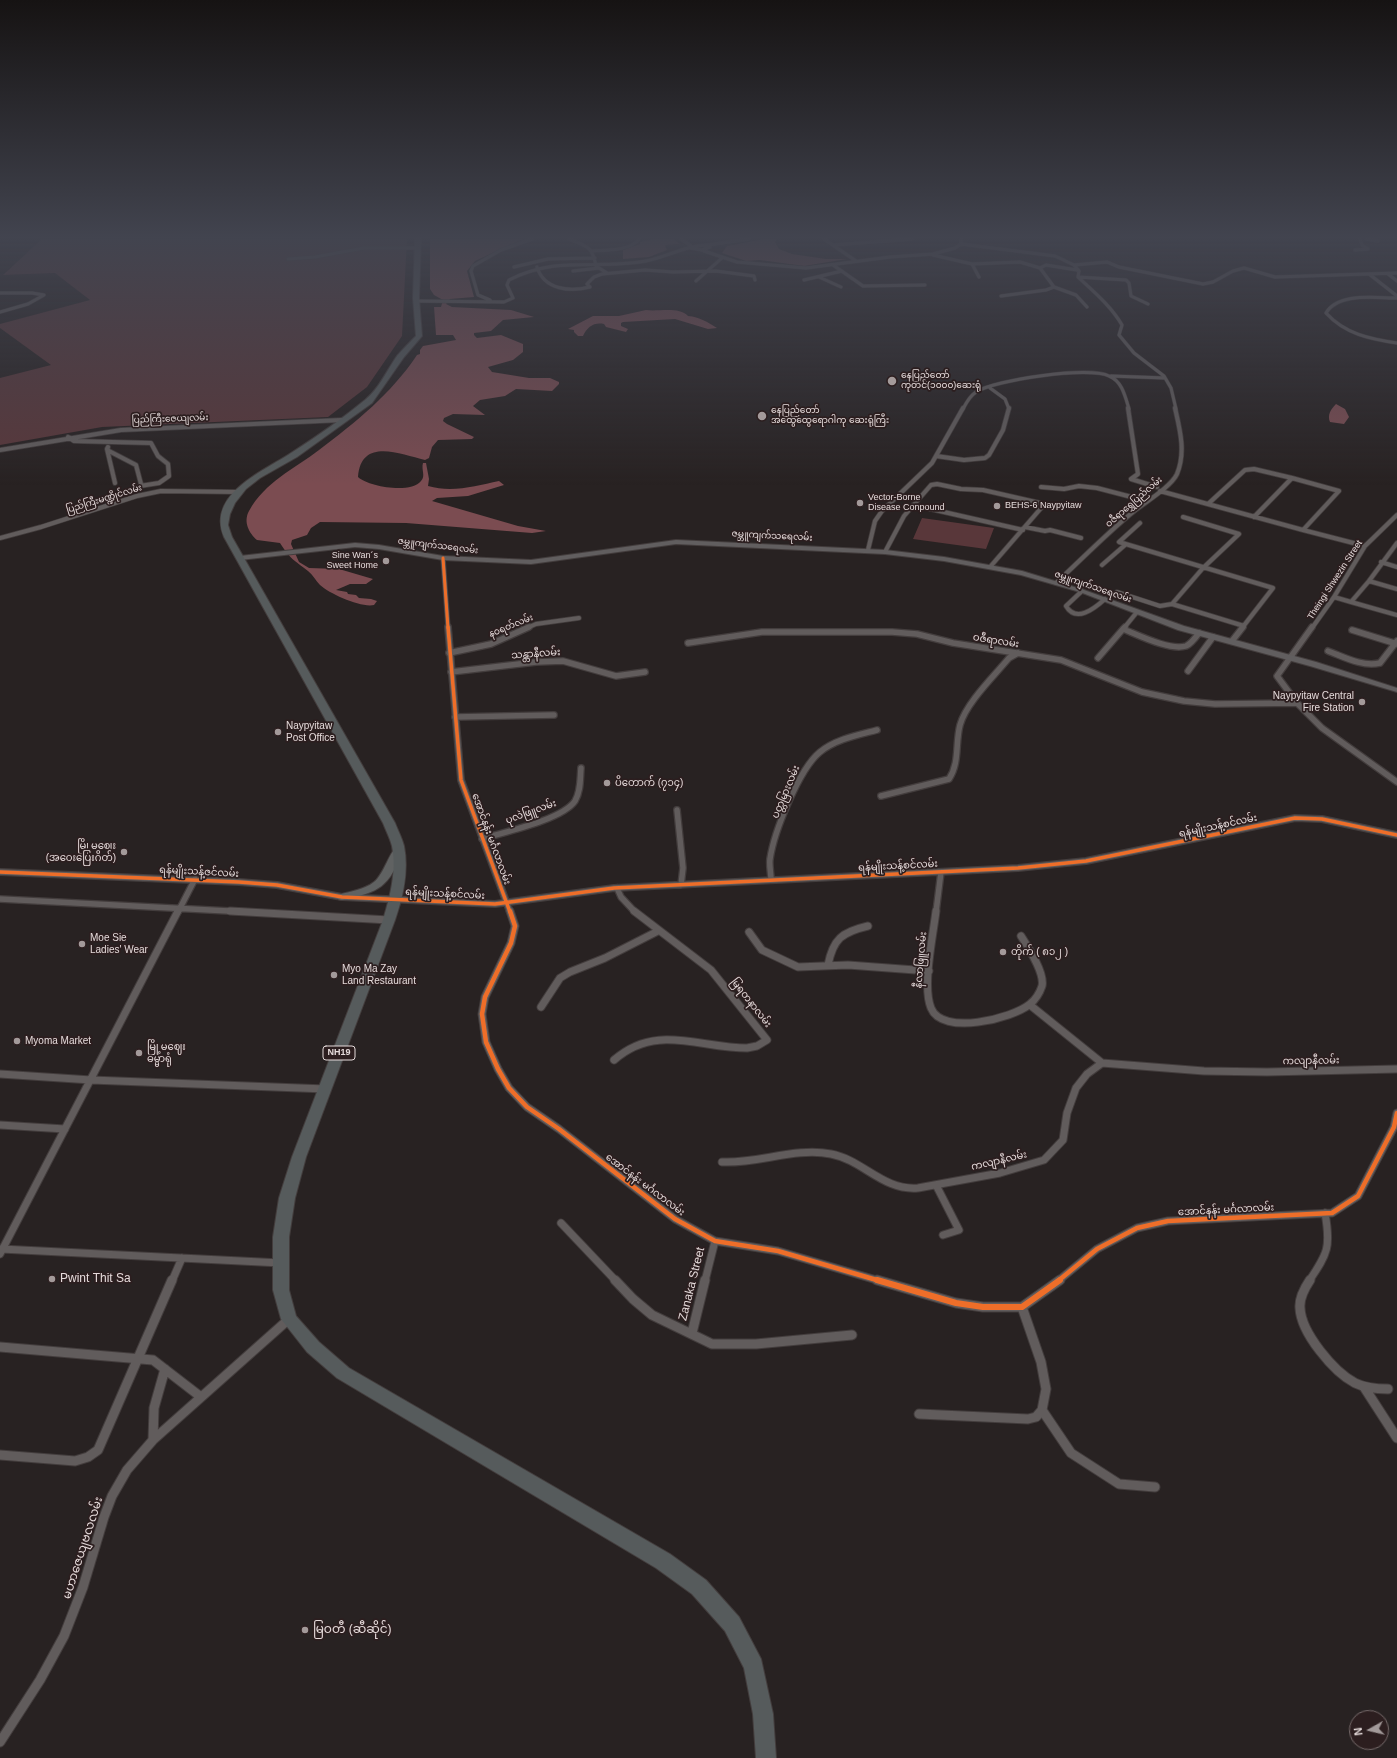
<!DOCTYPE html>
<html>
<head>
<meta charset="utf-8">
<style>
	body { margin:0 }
	#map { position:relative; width:1397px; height:1758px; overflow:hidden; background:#282222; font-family:Arial,sans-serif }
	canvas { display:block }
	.north { position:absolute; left:1349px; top:1710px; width:40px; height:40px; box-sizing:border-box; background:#2c1e1f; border:1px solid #766a6a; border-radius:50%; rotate:262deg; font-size:11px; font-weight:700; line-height:16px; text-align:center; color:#e5dbdb }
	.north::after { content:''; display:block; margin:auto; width:14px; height:18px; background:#a39a9a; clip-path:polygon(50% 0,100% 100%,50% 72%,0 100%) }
</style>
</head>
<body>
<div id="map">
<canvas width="1397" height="1758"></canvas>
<div class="north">N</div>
</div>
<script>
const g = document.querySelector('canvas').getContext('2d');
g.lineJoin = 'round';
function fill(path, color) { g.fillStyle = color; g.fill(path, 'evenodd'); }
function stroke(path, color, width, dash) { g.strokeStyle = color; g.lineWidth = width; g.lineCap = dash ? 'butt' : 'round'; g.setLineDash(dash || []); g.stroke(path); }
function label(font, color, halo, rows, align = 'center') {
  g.font = font + ' Arial,"Noto Sans Myanmar",sans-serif'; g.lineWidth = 3.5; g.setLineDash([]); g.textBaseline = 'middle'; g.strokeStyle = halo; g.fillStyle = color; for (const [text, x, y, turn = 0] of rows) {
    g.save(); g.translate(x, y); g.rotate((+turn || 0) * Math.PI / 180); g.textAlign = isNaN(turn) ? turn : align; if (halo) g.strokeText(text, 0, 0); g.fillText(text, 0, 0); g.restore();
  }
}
fill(new Path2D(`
	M42,239H407L402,336L367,387L328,417L102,427L0,445V378L51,365L0,328V324L90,300L55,273L3,275Z
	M922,518L994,528L986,549L913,539Z`), '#59373a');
fill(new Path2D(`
	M430,239H523L475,261L467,271L474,297L450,299L446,304L452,307L511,310L534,317L503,320L491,331L474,333V335L477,338L501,335L523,344V352L513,360L488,367L492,372L529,378H550L559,382V384L552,391L516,389L505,396L480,400L473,406L485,415L453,414L444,418L443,421L447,424L474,437L472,439L438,440L432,447L429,458L425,460C400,454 361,437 358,477C369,487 411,494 421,481C426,476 421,470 423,463H426L429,479L428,486C452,493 476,486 499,481L504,485L468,496L437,498L432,501L518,526L546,531L532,533L406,523L320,522L311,528L307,535L292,540L291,544L299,562L309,568L339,569L373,579L366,584H350L336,590L347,592L348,594L356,595L359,598L371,599L377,601L374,605C361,608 330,594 320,585C316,581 313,575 308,571C294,560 290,559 280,543L257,540C249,533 243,522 249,511C265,482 294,469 319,450C356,422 391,394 417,355L420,354V350L423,346L456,340L453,335H436L434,307H441L443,300L434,295L430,289Z
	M654,239H673L680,244L666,245L665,246L667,250L649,257L623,259V250L640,244V242Z
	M764,239H777L775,242L779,249L792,254L826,259H847L804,266L760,260L746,261L722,253L727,246Z
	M646,310C658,312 679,306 688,316C700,317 707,322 717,328L708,329L675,319L623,322L621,323V326L628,329L626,332L606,327L604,324C594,322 587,327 583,336H578L574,332V330L568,329L593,316H619Z
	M1336,404L1345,409L1349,417L1344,424L1330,422C1327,415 1331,409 1336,404Z`), '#7b4c51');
const streetFar4 = new Path2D(`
	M569,239C587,247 592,245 596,266L607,273
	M681,239L691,246
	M824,239L856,261
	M961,239V244L1055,256L1074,265L1079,271L1078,277C1094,292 1111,306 1122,325L1119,335L1134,353L1164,376L1171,388L1176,409
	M1367,239L1378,241
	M708,245L749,239
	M834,245L912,239
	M1355,250L1368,249L1362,245L1360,239
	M592,251C605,250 631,251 639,239
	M704,251L737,262L806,268L890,257L933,254L955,248L961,244
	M933,255L972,264L1020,262L1040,268
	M288,259L315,257L364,248H417
	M972,264L979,277
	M833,265L863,286L925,285
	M1074,265L1107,262L1119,267L1203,284L1213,282L1233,271L1244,268L1275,277L1397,273
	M514,267L548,259L595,258
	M537,267C544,290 570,292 590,287L587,284L594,277L602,274L645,270L673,272L716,271L754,276L755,280
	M573,271L599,268
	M1369,274L1397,296
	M1388,274L1397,281
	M819,277L841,287
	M1078,277L1126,280L1129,283L1131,296L1148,304
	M804,280L842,271
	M696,281L722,258
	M1054,287L1076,295L1087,307
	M0,293H32L44,295L28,304L0,312
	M1001,296L1046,290L1054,287L1040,268L1046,265L1077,270
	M1397,298C1376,298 1338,292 1326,313C1345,334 1370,339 1397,343
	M416,301L504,302L513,298L507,285L509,280C559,255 596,270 646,261C667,257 686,245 708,245L710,247L702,250L691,248
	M490,302V300L478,295L471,271L473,266L501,250L532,239
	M1111,376L1165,378
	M990,388L1005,399L1009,409
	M963,409C966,403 970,396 976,392C994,380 1089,366 1109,376C1122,381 1125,396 1129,409`);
const streetFar3 = new Path2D(`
	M1128,408L1138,474L1131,479L1157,487
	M68,437L74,441L151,443L158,456L168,464L169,476L159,483L140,486
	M108,447L107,449L109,451L136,465L141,484L139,488
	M107,449L115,483
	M0,450L121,430L342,420
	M936,456L964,460L985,458L989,455L1003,430L1009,408
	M1292,478L1339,491L1303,530L1365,546
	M1041,487L1064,489L1079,486L1097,488L1147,501
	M1160,491L1303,530
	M1208,504L1245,470L1254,469L1292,478L1254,517
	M913,505L1023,530
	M1140,523L1119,542L1273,588L1242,628
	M1025,527L1045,531L1050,530L1081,538
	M0,538L41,527L137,496L161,491L239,492
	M868,550L875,521L882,511L932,463L963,408
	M885,552L904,516L931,485L937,484L961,489L983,490L1040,503L1042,507L990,567
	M443,558L448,628
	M1381,562L1397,567
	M1102,565L1125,545
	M1369,581L1397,543
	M1056,583C1081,560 1106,534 1133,512C1144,503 1171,487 1177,474C1186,452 1180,430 1175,408
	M1397,589L1369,581L1351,602L1397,615
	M1082,591L1066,606C1076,623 1094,609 1105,599
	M1117,592L1160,606L1172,604L1244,626
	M1334,597L1351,602
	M1172,604L1203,568L1239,534L1183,517
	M527,628L536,624L579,618
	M1124,628L1137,612
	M1312,628L1334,597L1365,546L1397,515`);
const streetFar2 = new Path2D(`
	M448,627L461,780L510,912
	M1312,627L1277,676L1297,703L1322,728L1397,782
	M1123,629L1125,627
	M1352,630L1397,644
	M1232,641L1243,627
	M688,643L762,632H892L917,634L953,643L1061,660L1142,692L1184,701L1215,704L1297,703
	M1328,651C1344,657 1362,667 1380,663L1397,641
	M449,653L491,644L529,627
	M1098,658L1123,629C1138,635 1170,651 1186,646C1191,644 1196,637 1199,633
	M1188,671L1213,637
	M451,672L536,662L563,661L616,676L645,672
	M455,717L554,715
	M881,796L949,779C960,762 955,744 960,725C966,703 994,676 1009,658L1018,653
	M677,810L683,868L681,885
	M482,839C504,832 562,820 575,801C581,791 580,779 581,768
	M0,872L239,882L277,885L342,897L495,904L614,888L1018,868L1086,861L1295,818L1322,819L1397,835
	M771,880C771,873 769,865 770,859C774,832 799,769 820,752C836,739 858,735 877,730
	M617,888L621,897L635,912
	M0,899L248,912
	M178,912L195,879
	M936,912L941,872`);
const streetFar1 = new Path2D(`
	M230,911L389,920
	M510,911L515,926L511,943L485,997L482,1014L486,1042L498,1069L509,1088L527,1107L559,1129L675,1219L715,1241L778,1251L880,1281
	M936,911C933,936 922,986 931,1008C942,1036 1012,1019 1030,1004C1035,1000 1040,992 1042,986C1045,973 1028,947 1021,936
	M749,932L762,950L798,967L848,965L929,971
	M828,965C833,939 842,932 868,926
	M1030,1005L1102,1063
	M541,1007L560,978L570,972L605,958L658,931
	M614,1060C656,1023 699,1048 747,1048L757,1046L767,1040L711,970L634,911
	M0,1074L91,1080L326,1089
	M0,1125L65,1129
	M722,1162C758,1164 795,1147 831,1154C863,1160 883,1191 918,1188L1000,1173L1044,1160L1063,1140L1067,1113L1076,1088L1087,1074L1102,1063L1204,1071L1267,1072L1397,1069
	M936,1185L959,1230L943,1235
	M561,1223L616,1281
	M1,1249L281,1263
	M0,1254L178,911
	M172,1281L182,1258
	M705,1281L715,1241
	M1058,1281L1097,1249L1137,1228L1168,1221L1332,1213L1358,1196L1394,1127L1397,1113
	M1309,1281C1328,1253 1331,1247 1325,1213`);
const street = new Path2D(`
	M615,1280L633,1299L652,1315L712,1344H756L852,1335
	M877,1280L956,1303L983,1307H1022L1060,1280
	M1310,1280C1304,1289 1299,1298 1300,1308C1301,1333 1334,1372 1355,1383C1365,1388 1377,1389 1388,1389
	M1022,1307L1041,1362L1046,1389L1042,1410L1071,1453L1119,1484L1155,1487
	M692,1333L705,1280
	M0,1347L153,1360L201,1397
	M1364,1387L1397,1438
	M919,1414L1028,1419L1036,1417L1042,1410
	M153,1440L154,1408L165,1369
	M0,1455L75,1461L88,1457L98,1450L172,1280
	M0,1742L40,1680L64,1636L83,1587L104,1517L112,1496L127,1470L153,1440L289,1319`);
const secondary = new Path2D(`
	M676,540L885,550L944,557L1022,571L1084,590L1184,626L1316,662L1397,688V692L1310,666L1178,630L1080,592L1021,575L944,561L885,554L676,544L531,564L443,560L379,549L355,547L240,560L237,558L240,556L355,543L379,545L443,556L531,560Z`);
const primary = new Path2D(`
	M398,847L403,850C389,887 380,892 342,900L338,899L337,897L338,895C351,891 364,890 374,882C384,875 390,849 398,847Z`);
const highway = new Path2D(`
	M415,239H421L419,298L422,336L404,357L372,403L297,457L260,478L246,489L235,503L230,514L228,525L232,537L395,823C398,831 402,838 404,846C409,871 403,897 395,920L306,1157L295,1198L289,1237V1290L296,1316L319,1342L349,1368L670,1554L706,1580L739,1617L761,1659L773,1714L776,1758H756L753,1714L744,1668L725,1631L692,1594L656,1568L337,1378L307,1352L281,1319L273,1290V1237L279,1198L292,1157L383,920C390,897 397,871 392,846C390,838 386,831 383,823L224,537C206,494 264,471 291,453C316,437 342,419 365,400C379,389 387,370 397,356C403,349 410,342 416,336L413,298Z`);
stroke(streetFar4, '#433d3d', 4);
stroke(streetFar3, '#433d3d', 5.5);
stroke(streetFar2, '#433d3d', 8);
stroke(streetFar1, '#433d3d', 9);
stroke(street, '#433d3d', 11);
stroke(secondary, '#433d3d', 2);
stroke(primary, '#433d3d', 2);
stroke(highway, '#433d3d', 2);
stroke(streetFar4, '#615c5c', 3);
stroke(streetFar3, '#615c5c', 4);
stroke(streetFar2, '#615c5c', 5.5);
stroke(streetFar1, '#615c5c', 7);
stroke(street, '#615c5c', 9);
fill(secondary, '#615e5f');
fill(primary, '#606262');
fill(highway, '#565b5c');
stroke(new Path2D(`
	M443,558L448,628`), '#ee6e29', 3);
stroke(new Path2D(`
	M448,627L461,780L510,912
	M0,872L239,882L277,885L342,897L495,904L614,888L1018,868L1086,861L1295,818L1322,819L1397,835`), '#ee6e29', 3.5);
stroke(new Path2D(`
	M510,911L515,926L511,943L485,997L482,1014L486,1042L498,1069L509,1088L527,1107L559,1129L675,1219L715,1241L778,1251L880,1281
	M1058,1281L1097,1249L1137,1228L1168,1221L1332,1213L1358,1196L1394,1127L1397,1113`), '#ee6e29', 4.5);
stroke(new Path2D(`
	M877,1280L956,1303L983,1307H1022L1060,1280`), '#ee6e29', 6);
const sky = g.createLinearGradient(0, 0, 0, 485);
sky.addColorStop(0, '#161313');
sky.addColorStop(0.49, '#42444f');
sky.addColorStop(1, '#42444f00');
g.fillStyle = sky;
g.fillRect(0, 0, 1397, 485);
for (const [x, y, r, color] of [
	[892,381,5,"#a39a9a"],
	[762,416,5,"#a39a9a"],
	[860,503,4,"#a39a9a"],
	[997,506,4,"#a39a9a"],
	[386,561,4,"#a39a9a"],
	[1362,702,4,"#a39a9a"],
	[278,732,4,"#a39a9a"],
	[607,783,4,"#a39a9a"],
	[124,852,4,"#a39a9a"],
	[82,944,4,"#a39a9a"],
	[1003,952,4,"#a39a9a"],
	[334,975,4,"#a39a9a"],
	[17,1041,4,"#a39a9a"],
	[139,1053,4,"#a39a9a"],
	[52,1279,4,"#a39a9a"],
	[305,1630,4,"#a39a9a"]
]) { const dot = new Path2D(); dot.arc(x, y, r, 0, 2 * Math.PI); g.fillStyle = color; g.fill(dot); stroke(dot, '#2c1e1f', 1.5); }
label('9px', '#e5dbdb', '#2c1e1f', [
	["နေပြည်တော်",901,376],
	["ကုတင်(၁၀၀၀)ဆေးရုံ",901,386],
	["နေပြည်တော်",771,411],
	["အထွေထွေရောဂါကု ဆေးရုံကြီး",771,421],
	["Vector-Borne",868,498],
	["Disease Conpound",868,508],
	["BEHS-6 Naypyitaw",1005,506],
	["Sine Wan´s",378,556,"right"],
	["Sweet Home",378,566,"right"]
], 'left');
label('9px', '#e5dbdb', '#2c1e1f', [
	["ပြည်ကြီးဇေယျလမ်း",170,419,-2],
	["ပြည်ကြီးမဏ္ဍိုင်လမ်း",104,499,-17],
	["ဝဇီရာရွှေပြည်လမ်း",1134,502,-41],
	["ဇမ္ဘူကျက်သရေလမ်း",772,536,3],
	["ဇမ္ဘူကျက်သရေလမ်း",438,546,7],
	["Theingi Shwezin Street",1335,580,-57],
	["ဇမ္ဘူကျက်သရေလမ်း",1093,587,19],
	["နဝရတ်လမ်း",511,626,-22]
]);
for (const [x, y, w] of [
	[339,1053,32]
]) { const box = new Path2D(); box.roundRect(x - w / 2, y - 7, w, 14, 3); g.fillStyle = '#2c1e1f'; g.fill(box); stroke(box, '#e5dbdb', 1); }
label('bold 9px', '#e5dbdb', null, [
	["NH19",339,1053]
]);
label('10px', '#e5dbdb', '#2c1e1f', [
	["ဝဇီရာလမ်း",996,641,9],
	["သန္တာနီလမ်း",536,654,-4],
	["ပတ္တမြားလမ်း",786,792,-67],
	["ပုလဲဖြူလမ်း",531,812,-20],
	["ရန်မျိုးသန့်စင်လမ်း",1218,826,-12],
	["အောင်နန်း မင်္ဂလာလမ်း",491,839,70],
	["ရန်မျိုးသန့်စင်လမ်း",898,866,-3],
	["ရန်မျိုးသန့်ဇင်လမ်း",199,872,3],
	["ရန်မျိုးသန့်စင်လမ်း",445,894,3],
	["နီလာဖြူလမ်း",921,960,-85],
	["မြရတနာလမ်း",751,1003,52],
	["ကလျာနီလမ်း",1311,1061,-1],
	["ကလျာနီလမ်း",999,1161,-13],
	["အောင်နန်း မင်္ဂလာလမ်း",645,1185,37],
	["အောင်နန်း မင်္ဂလာလမ်း",1226,1210,-3]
]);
label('10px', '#e5dbdb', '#2c1e1f', [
	["Naypyitaw Central",1354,696,"right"],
	["Fire Station",1354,708,"right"],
	["Naypyitaw",286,726],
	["Post Office",286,738],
	["ပိတောက် (၇၁၄)",615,783],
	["မြို့မဈေး",116,846,"right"],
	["(အဝေးပြေးဂိတ်)",116,858,"right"],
	["Moe Sie",90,938],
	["Ladies' Wear",90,950],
	["တိုက် ( ၈၁၂ )",1011,952],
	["Myo Ma Zay",342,969],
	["Land Restaurant",342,981],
	["Myoma Market",25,1041],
	["မြို့မဈေး",147,1047],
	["ဓမ္မာရုံ",147,1059]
], 'left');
label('12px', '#e5dbdb', '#2c1e1f', [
	["Pwint Thit Sa",60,1279],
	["မြဝတီ (ဆီဆိုင်)",313,1630]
], 'left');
label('12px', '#e5dbdb', '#2c1e1f', [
	["Zanaka Street",692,1284,-76],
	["မဟာဇေယျဗလလမ်း",83,1548,-72]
]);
</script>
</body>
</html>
